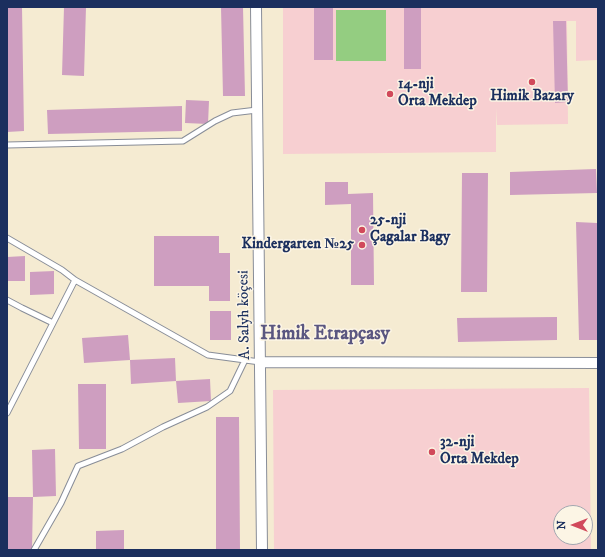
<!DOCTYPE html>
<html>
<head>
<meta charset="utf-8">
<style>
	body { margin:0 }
	#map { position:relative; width:605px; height:557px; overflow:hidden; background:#f5ebd2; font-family:"IM FELL DW Pica",serif }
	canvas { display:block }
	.frame { position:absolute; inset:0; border:8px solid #1b2f5e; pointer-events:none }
	.north { position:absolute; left:553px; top:505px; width:40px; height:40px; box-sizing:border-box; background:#fcf5e5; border:1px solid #a2a6af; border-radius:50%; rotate:270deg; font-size:11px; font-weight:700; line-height:16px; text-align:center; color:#1b2f5e }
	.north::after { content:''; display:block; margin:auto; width:14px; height:18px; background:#d1495b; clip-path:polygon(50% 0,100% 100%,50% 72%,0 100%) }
</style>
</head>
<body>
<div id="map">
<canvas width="605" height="557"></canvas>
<div class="frame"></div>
<div class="north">N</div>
</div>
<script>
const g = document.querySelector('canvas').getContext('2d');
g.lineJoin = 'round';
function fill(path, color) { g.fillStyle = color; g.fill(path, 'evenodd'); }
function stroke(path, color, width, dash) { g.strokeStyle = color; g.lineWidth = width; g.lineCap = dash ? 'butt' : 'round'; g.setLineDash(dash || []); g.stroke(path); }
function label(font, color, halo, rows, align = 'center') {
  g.font = font + ' "IM FELL DW Pica",serif'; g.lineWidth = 3; g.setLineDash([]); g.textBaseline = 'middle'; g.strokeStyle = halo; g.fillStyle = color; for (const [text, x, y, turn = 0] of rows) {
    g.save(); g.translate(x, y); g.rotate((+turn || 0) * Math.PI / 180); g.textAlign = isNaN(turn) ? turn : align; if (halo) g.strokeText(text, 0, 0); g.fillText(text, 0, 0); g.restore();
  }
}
fill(new Path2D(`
	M283,7H598V60L576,61V21H567L568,124L497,125L496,108V152L283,154Z
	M589,388L591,550H274L273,390ZM561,513H585V537H561Z`), '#f7cfd1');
fill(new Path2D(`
	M336,10H386V61H336Z`), '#94cd81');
fill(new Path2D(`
	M7,7H22L24,131L7,132Z
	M64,7H86L84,76L62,75Z
	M221,7H243L245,96H223Z
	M314,7H333V60H314Z
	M404,7H421V69H404Z
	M553,21H566L568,102L555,103Z
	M186,100L209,101L208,124L185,123Z
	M182,106V131L48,134L47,110Z
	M596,169L597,193L510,195V172Z
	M462,173H488L487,292H461Z
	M325,182H348V194L373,193L374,285H351V204L325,205Z
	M576,222L597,223L598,340H579Z
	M154,236H219V253H230V301H209V286H154Z
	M25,256V281H7V257Z
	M54,271V294L30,295V272Z
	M210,311H231V340H210Z
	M557,317V340L458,342L457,318Z
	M128,335L130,360L84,363L82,338Z
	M175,358L176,381L131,384L130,360Z
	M210,379L211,401L178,403L176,381Z
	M78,384H106V449H79Z
	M216,417H239L240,550H216Z
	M55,449L56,496L33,497L32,450Z
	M8,497H33L32,550H7Z
	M124,530V550H96V531Z`), '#ce9ec0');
const service = new Path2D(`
	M7,145L183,141L215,121L232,113L257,110
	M7,238L62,270L75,280L208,355L260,362
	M7,300L22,308L53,323
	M7,413L75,280
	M34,550L61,503L78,466L122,449L163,427L207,407L230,391L245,360`);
const minor = new Path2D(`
	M256,7L262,550
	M260,362L598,363`);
stroke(service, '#888d98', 7);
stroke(minor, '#888d98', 12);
stroke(service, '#fff', 5);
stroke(minor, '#fff', 10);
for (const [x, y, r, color] of [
	[532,82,4,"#d1495b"],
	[390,94,4,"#d1495b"],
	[362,230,4,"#d1495b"],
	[362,245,4,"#d1495b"],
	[432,452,4,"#d1495b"]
]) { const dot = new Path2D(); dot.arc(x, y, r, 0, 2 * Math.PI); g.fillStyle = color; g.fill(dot); stroke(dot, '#fcf5e5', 1.5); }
label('bold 15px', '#1b2f5e', '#fcf5e5', [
	["14-nji",398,85],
	["Orta Mekdep",398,102],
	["Himik Bazary",532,97,"center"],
	["25-nji",370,221],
	["Çagalar Bagy",370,238],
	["Kindergarten №25",354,245,"right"],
	["32-nji",440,443],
	["Orta Mekdep",440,460]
], 'left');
label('15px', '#1b2f5e', '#fcf5e5', [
	["A. Salyh köçesi",245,315,-91]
]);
label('bold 19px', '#5a5680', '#fcf5e5', [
	["Himik Etrapçasy",325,335]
]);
</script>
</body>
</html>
